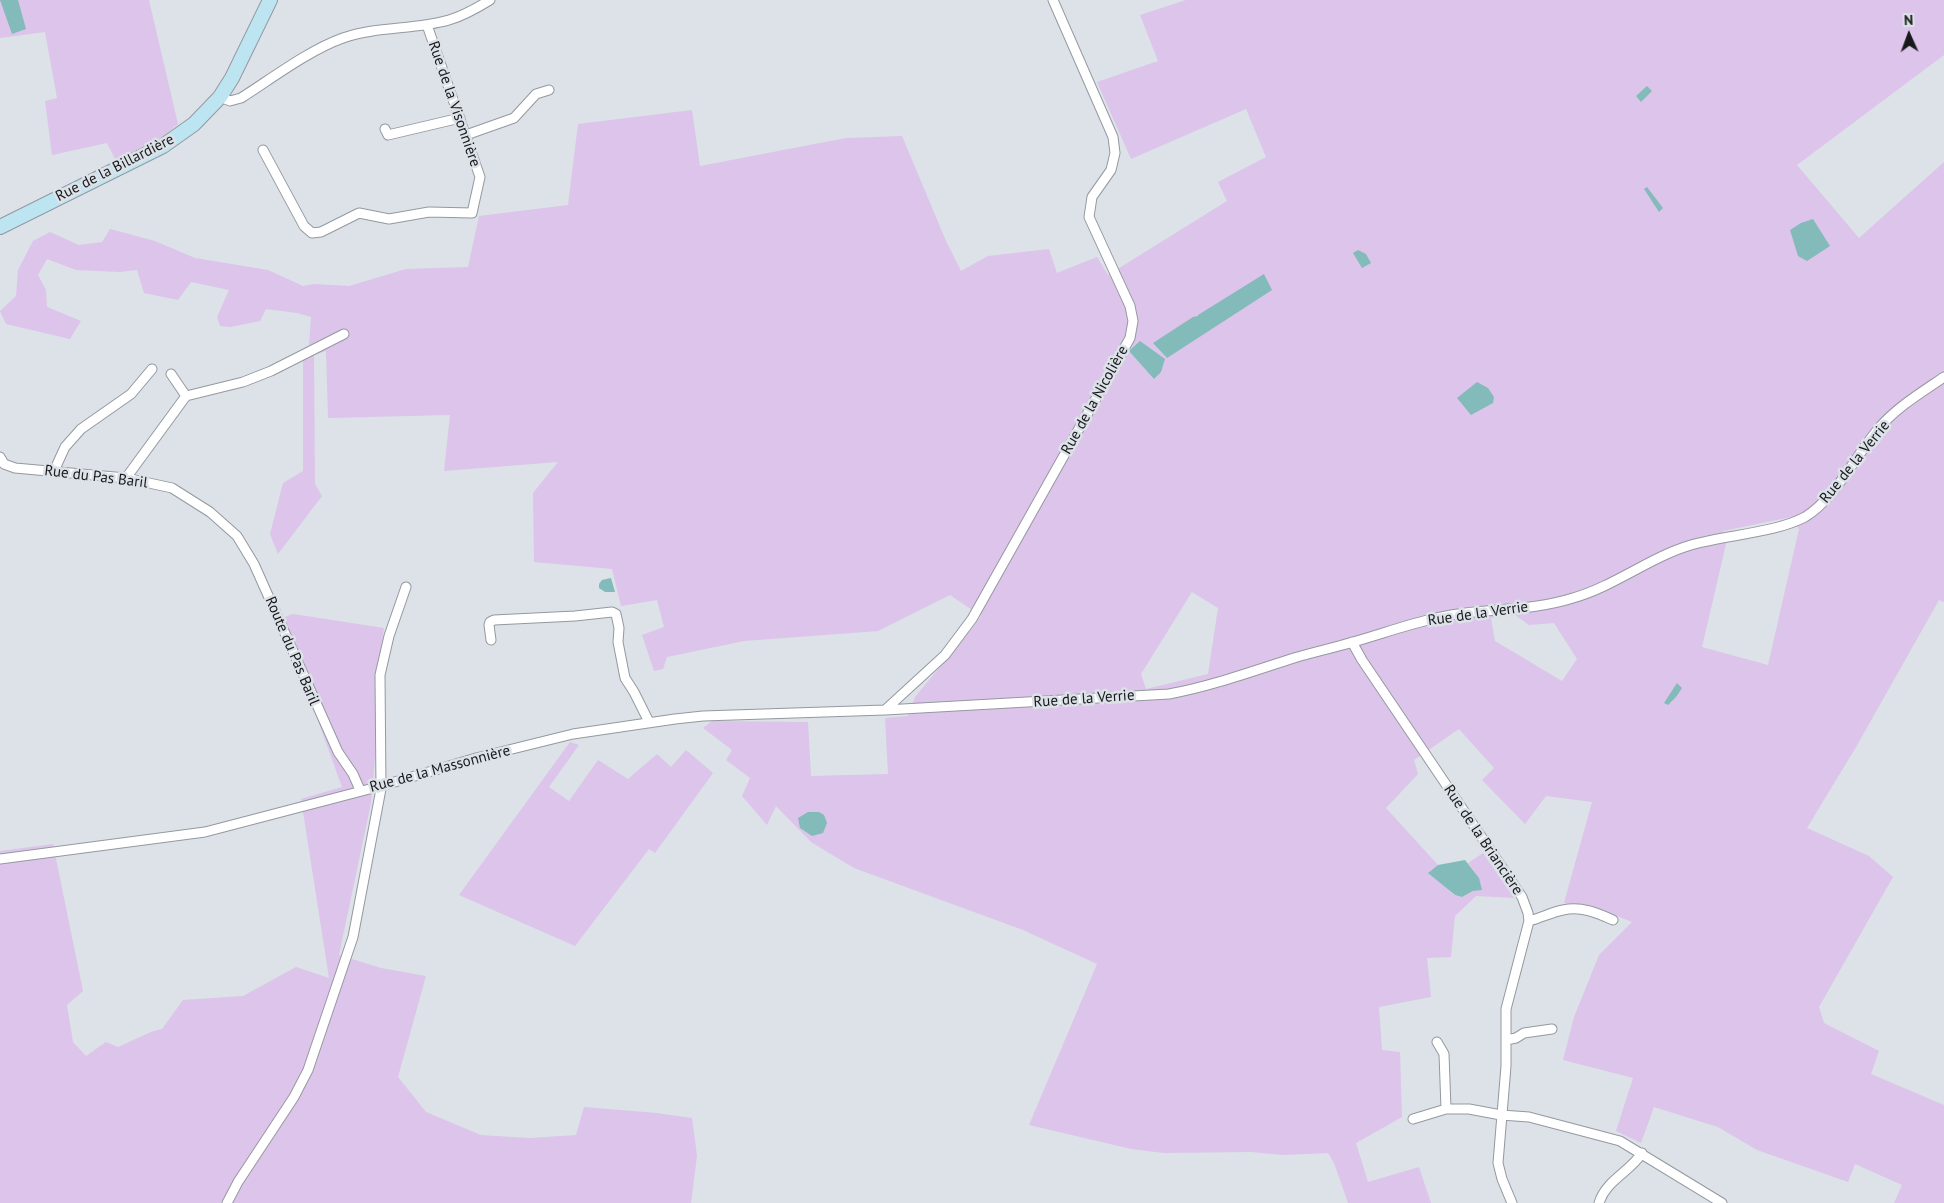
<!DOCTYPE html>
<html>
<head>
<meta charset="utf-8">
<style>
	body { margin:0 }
	#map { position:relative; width:1944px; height:1203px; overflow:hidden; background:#dce2e8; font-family:"PT Sans",sans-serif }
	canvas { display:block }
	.north { position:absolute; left:1884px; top:10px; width:50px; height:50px; -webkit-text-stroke:4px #dce2e8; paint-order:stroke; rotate:358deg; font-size:14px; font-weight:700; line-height:20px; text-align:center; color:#17191b }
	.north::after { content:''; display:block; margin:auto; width:18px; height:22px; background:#17191b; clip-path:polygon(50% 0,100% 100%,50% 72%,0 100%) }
</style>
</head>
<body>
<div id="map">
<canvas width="1944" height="1203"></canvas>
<div class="north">N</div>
</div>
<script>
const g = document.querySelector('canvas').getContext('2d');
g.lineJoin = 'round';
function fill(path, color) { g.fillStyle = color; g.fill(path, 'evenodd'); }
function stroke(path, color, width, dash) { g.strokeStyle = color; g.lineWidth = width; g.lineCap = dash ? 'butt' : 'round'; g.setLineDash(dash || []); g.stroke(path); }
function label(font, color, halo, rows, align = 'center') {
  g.font = font + ' "PT Sans",sans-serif'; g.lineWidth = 5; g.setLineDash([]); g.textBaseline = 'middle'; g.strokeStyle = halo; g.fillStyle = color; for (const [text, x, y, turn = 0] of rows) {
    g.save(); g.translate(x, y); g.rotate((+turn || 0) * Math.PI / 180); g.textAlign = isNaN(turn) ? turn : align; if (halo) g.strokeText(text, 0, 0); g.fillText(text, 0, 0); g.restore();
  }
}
fill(new Path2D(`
	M0,0H149L178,124L165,135L116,161L107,143L52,155L45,101L57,98L45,32L0,38Z
	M1186,0H1944V55L1797,165L1859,238L1944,162V602L1939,600L1856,747L1807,828L1869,856L1893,877L1819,1007L1824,1023L1879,1051L1871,1074L1944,1105V1203H1894L1902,1185L1855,1164L1848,1182L1757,1150L1718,1127L1654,1107L1641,1143L1616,1131L1633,1078L1563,1060L1574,1017L1599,955L1632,922L1592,906L1564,903L1592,802L1546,796L1525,824L1482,780L1494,768L1459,729L1414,760L1418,774L1386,808L1438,865L1429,872L1454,895L1462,897L1473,891L1476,874L1468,863L1483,853L1514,898L1476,896L1455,916L1451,957L1427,958L1431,997L1379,1007L1382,1050L1400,1052L1402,1117L1356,1143L1368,1182L1419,1167L1431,1203H1348L1334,1163L1328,1153L1283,1155L1251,1152L1164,1153L1131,1149L1029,1125L1097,964L1023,930L854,868L811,842L776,806L767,825L742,796L750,778L726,760L732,750L703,728L712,721L808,722L811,776L888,774L885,718L908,716L915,697L975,625L981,616L950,595L878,631L744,641L667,657L663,669L654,671L642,635L664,627L657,600L621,606L612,569L534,562L533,493L558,462L444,471L450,415L328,418L326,351L314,355L315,484L322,496L278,554L270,534L283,483L303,471V359L308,357L311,317L297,313L266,309L260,321L230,327L220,326L217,317L229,290L191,282L178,300L144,293L137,270L120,272L76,270L47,259L38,275L46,290L47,307L81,321L70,339L6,324L0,311L16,296L18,270L33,241L50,232L79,245L102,242L110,229L155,241L195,258L268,270L303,286L314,284L349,286L406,269L468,267L479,216L568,205L578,124L692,110L700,166L846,138L902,136L946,241L961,271L988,256L1049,249L1057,273L1097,257L1108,275L1227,201L1218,182L1266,157L1246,109L1131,159L1097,82L1158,61L1140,15ZM1791,517L1799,529L1768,665L1702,647L1726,544L1723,531ZM1192,592L1218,608L1208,674L1146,689L1141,674ZM1515,615L1529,625L1554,623L1577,659L1562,681L1495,641L1491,618Z
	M293,614L384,628L376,682L375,757L371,803L339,955L381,968L426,976L398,1077L426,1112L481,1135L530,1138L576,1135L584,1107L657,1113L692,1118L697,1156L691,1203H0V851L53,844L83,991L67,1005L73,1042L86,1056L106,1042L118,1047L151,1032L162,1029L183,1000L243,996L296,967L329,978L301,799L342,787L317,718L276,620Z
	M570,742L579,745L549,787L569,801L598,760L628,779L657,754L671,767L686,750L713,773L655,853L649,849L575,946L459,895Z`), '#dcc4ea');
fill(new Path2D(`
	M0,0H18L26,29L12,34Z
	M1647,86L1652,91L1641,102L1636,96Z
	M1647,187L1663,208L1659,212L1644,189Z
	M1813,219L1830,246L1807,261L1798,256L1790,230L1801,223Z
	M1358,250L1366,254L1371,263L1362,268L1353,253Z
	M1264,274L1272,290L1167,358L1153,343L1193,317L1198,316V315Z
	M1140,341L1165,359L1161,372L1154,379L1129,351Z
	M1477,382L1488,388L1494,397L1493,403L1471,415L1457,398Z
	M611,578L615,592H605L599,588V584L602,580Z
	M1677,683L1682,688L1676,697L1668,705L1664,703Z
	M808,812H819L824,815L827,823L823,833L812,836L800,828L798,818Z
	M1465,860L1479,878L1482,890L1473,891L1462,897L1455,895L1428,873L1438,865Z`), '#82bbba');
const street = new Path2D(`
	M220,97L230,101L241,98C271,79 309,50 343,38C377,26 414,30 449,20C463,16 477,8 490,0
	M385,129L388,135L460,118
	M466,135L514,118L536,94L549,90
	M263,150L304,226L312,233L321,232L359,213L389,219L429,212L472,213L480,177L427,25
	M186,396L243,382L271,371L344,334
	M0,457L4,464L15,468L126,478L172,488L210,512L237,536L254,564L338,752L353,774L360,790
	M54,471L65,447L81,429L131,394L152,369
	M126,478L186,396L171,374
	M491,640L489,625L490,622L494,620L575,616L612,612L616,614L619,628L618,642L625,678L634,692L649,722
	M1352,642L1362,660L1522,897L1528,913L1529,921L1506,1009V1066L1498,1163L1502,1179L1512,1203
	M885,710L945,655L972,619L1130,338L1133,321L1130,306L1089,217L1092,197L1111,170L1115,153L1113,137L1053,0
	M0,859L205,832L381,786L476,758L573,734L675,719L703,716L885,710L1169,694C1212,686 1253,671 1294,658C1314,652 1333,648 1353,642C1378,635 1403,626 1428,620C1475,607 1526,613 1573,598C1615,586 1650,557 1691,545C1725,535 1775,533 1805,517C1835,499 1856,455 1879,428C1897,407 1922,392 1944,377
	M1529,921C1541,918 1552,912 1563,910C1582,906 1597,913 1613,920
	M1506,1040L1516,1038L1524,1033L1552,1029
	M1437,1042L1444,1054L1446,1109
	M1413,1119L1446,1109H1469L1501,1115L1529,1117L1620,1141L1722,1203
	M227,1203L238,1182L294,1097L308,1070L353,937L381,789L380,675L389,636L406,587
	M1599,1203C1606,1180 1630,1172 1642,1153`);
const secondary = new Path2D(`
	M0,227L163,146L194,124L220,97L232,78L270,0`);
stroke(street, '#9499a0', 11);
stroke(secondary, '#9499a0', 16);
stroke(street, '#fff', 9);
stroke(secondary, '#bde5f1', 14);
label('15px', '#17191b', '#dce2e8', [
	["Rue de la Visonnière",454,104,71],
	["Rue de la Billardière",115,168,-27],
	["Rue de la Nicolière",1095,400,-61],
	["Rue de la Verrie",1855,462,-51],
	["Rue du Pas Baril",96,477,7],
	["Rue de la Verrie",1478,614,-8],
	["Route du Pas Baril",292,651,67],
	["Rue de la Verrie",1084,699,-4],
	["Rue de la Massonnière",440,769,-15],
	["Rue de la Briancière",1483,840,56]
]);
</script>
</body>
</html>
